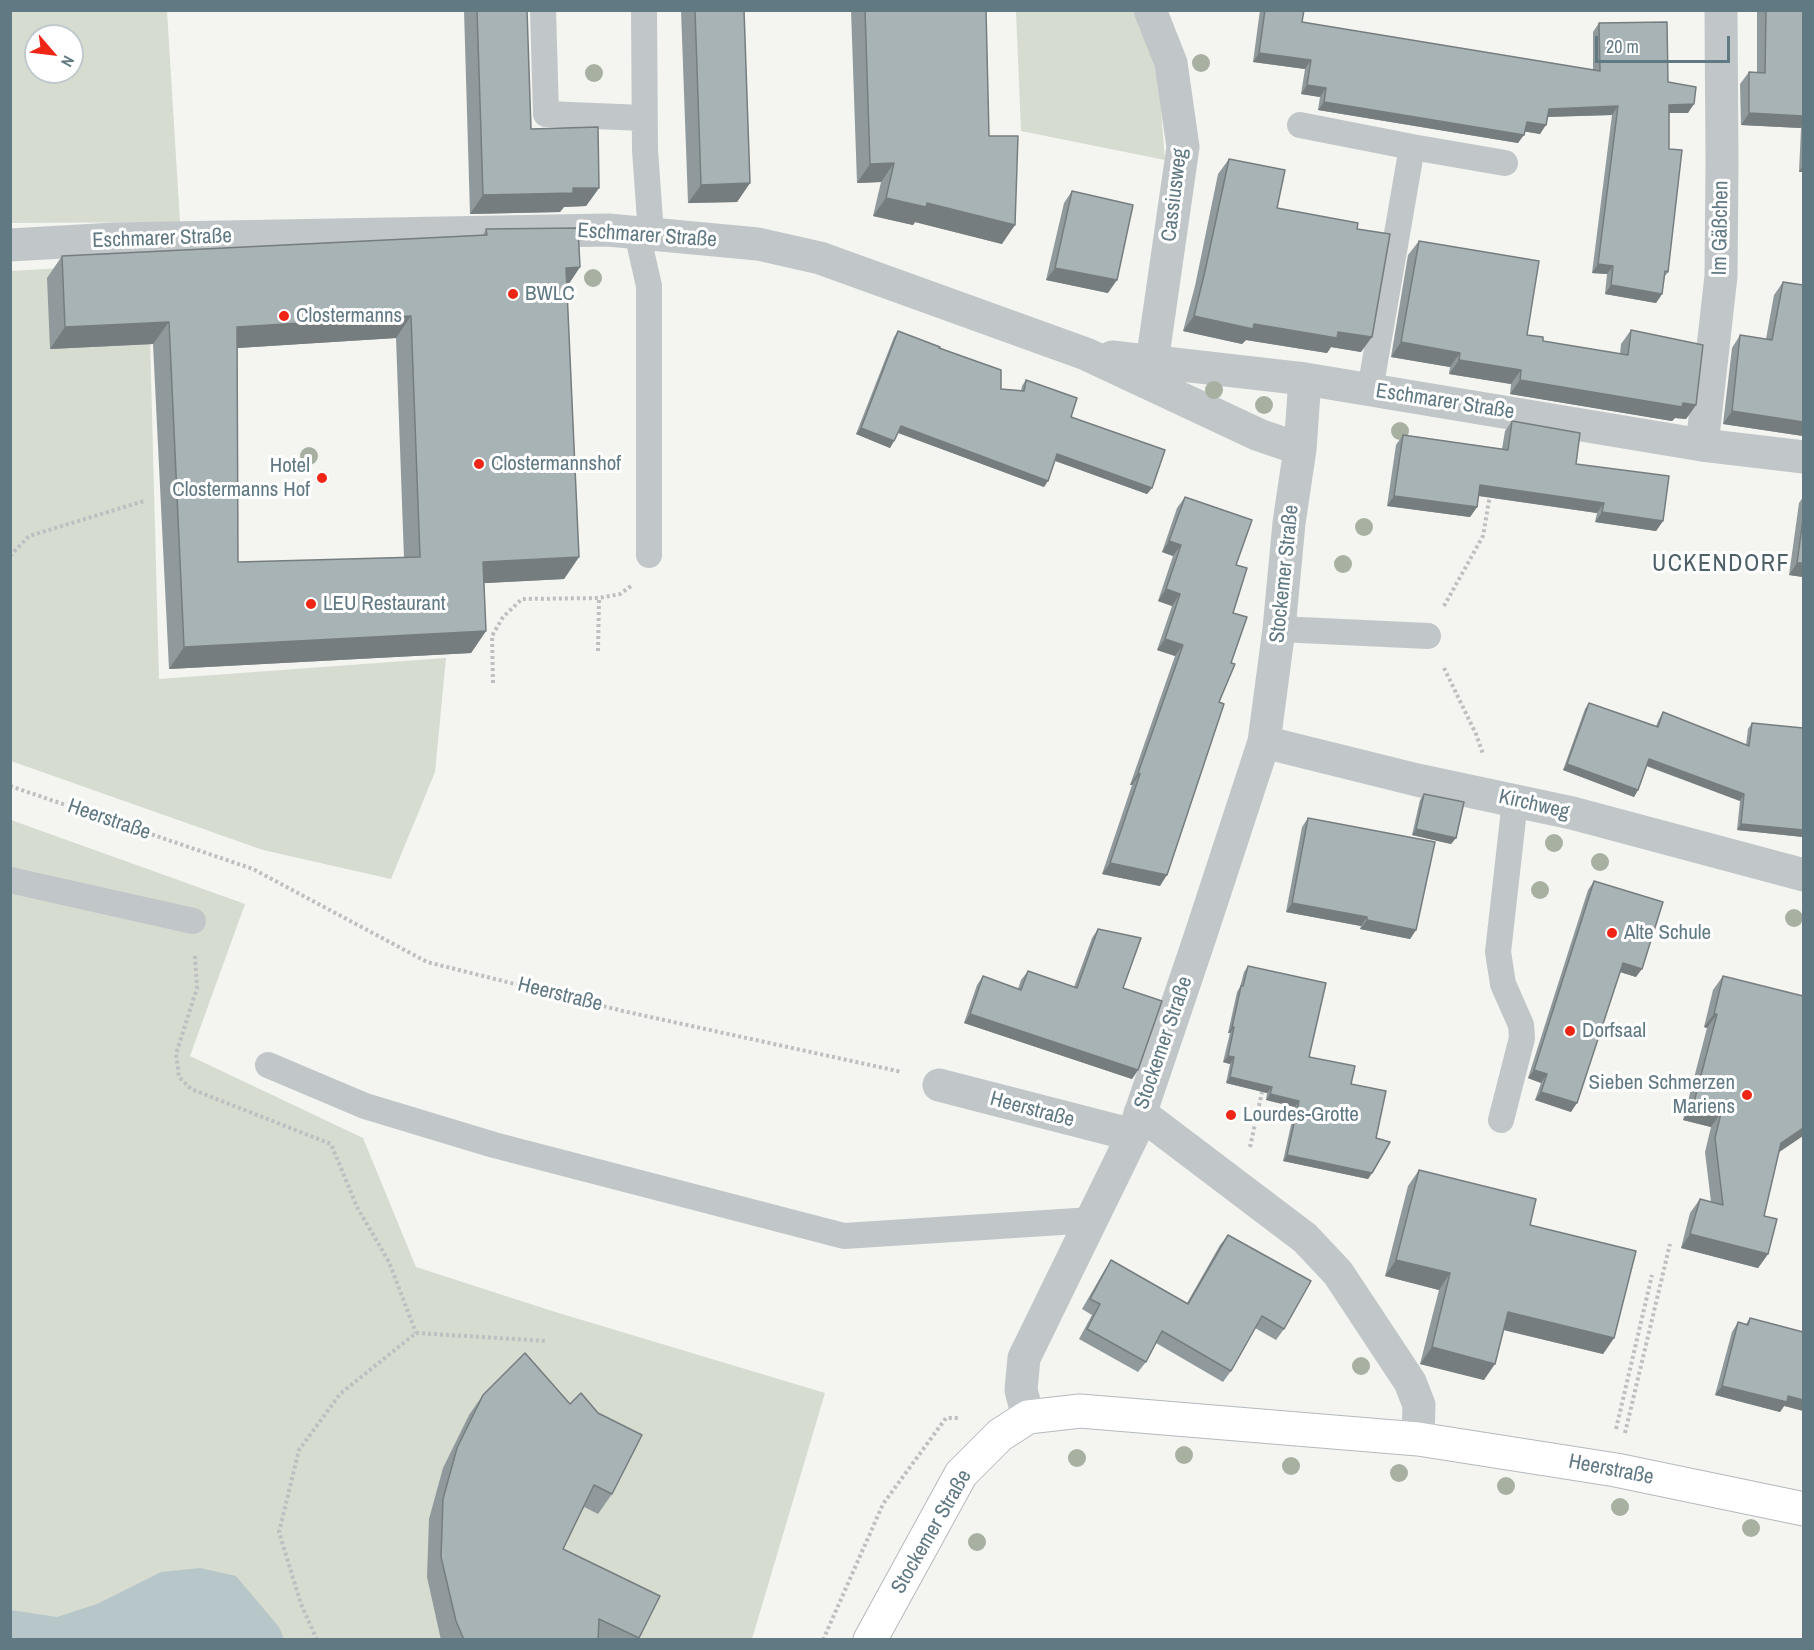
<!DOCTYPE html>
<html>
<head>
<meta charset="utf-8">
<style>
	body { margin:0 }
	#map { position:relative; width:1814px; height:1650px; overflow:hidden; background:#f4f4f0; font-family:"Archivo Narrow",sans-serif }
	canvas { display:block }
	.frame { position:absolute; inset:0; border:12px solid #617983; pointer-events:none }
	.north { position:absolute; left:24px; top:24px; width:60px; height:60px; box-sizing:border-box; background:#fff; border:2px solid #c0c9cd; border-radius:50%; rotate:118deg; font-size:16px; font-weight:700; line-height:24px; text-align:center; color:#617983 }
	.north::after { content:''; display:block; margin:auto; width:21px; height:27px; background:#ef2515; clip-path:polygon(50% 0,100% 100%,50% 72%,0 100%) }
	.scale { position:absolute; left:1595px; top:36px; width:135px; height:27px; box-sizing:border-box; border:3px solid #617983; border-top:0; padding-left:8px; font-size:18px; line-height:21px; white-space:nowrap; color:#617983; -webkit-text-stroke:4px #fff; paint-order:stroke }
</style>
</head>
<body>
<div id="map">
<canvas width="1814" height="1650"></canvas>
<div class="frame"></div>
<div class="north">N</div>
<div class="scale">20 m</div>
</div>
<script>
const g = document.querySelector('canvas').getContext('2d');
g.lineJoin = 'round';
function fill(path, color) { g.fillStyle = color; g.fill(path, 'evenodd'); }
function stroke(path, color, width, dash) { g.strokeStyle = color; g.lineWidth = width; g.lineCap = dash ? 'butt' : 'round'; g.setLineDash(dash || []); g.stroke(path); }
function label(font, color, halo, rows, align = 'center') {
  g.font = font + ' "Archivo Narrow",sans-serif'; g.lineWidth = 6; g.setLineDash([]); g.textBaseline = 'middle'; g.strokeStyle = halo; g.fillStyle = color; for (const [text, x, y, turn = 0] of rows) {
    g.save(); g.translate(x, y); g.rotate((+turn || 0) * Math.PI / 180); g.textAlign = isNaN(turn) ? turn : align; if (halo) g.strokeText(text, 0, 0); g.fillText(text, 0, 0); g.restore();
  }
}
fill(new Path2D(`
	M10,11H167L180,222L11,223ZM36,36H72V72H36Z
	M1016,11H1134L1158,71L1165,160L1021,131Z
	M148,263L159,679L446,658L435,772L391,879L263,850L11,761V271Z
	M11,820L245,904L190,1056L363,1138L416,1267L552,1311L825,1393L752,1639L11,1640Z`), '#d6dcd0');
fill(new Path2D(`
	M200,1568L236,1576L279,1627L284,1639H11V1610L57,1617L97,1604L161,1572Z`), '#b7c7c9');
const secondary = new Path2D(`
	M870,1640L961,1474L1000,1435L1028,1417L1080,1411L1418,1439L1616,1470L1804,1509`);
stroke(secondary, '#b3babd', 35);
stroke(new Path2D(`
	M10,556L29,536L144,501
	M1444,606L1483,536L1490,495
	M598,651L599,598
	M1444,668L1476,734L1483,754
	M493,683L492,636L503,617L522,599L599,598L620,594L631,586
	M10,786L253,869L427,962L623,1011L902,1072
	M195,956L197,988L176,1054L179,1077L191,1089L331,1144L357,1207L389,1262L416,1333
	M1250,1147L1262,1092
	M1616,1429L1652,1275
	M1625,1433L1670,1244
	M317,1640L301,1604L279,1532L299,1450L340,1394L416,1333L547,1341
	M823,1640L883,1504L946,1418H958`), '#bdbfc1', 4, [3, 3]);
stroke(new Path2D(`
	M543,10L546,114L644,118
	M644,10L645,150L651,234
	M1300,125L1412,147
	M637,233L649,286V555
	M1370,390L1412,147L1505,163
	M1279,629L1428,636
	M10,880L193,921
	M268,1065L365,1106L494,1145L844,1236L1092,1220
	M1501,1120L1522,1038L1521,1025L1503,984L1498,952L1515,801`), '#c1c6c8', 26);
stroke(new Path2D(`
	M10,245L115,239L608,230L758,244L820,258L1086,354L1259,435L1300,449
	M1112,357L1305,379L1702,445L1804,457
	M1149,383L1183,147L1171,63L1150,10
	M1702,445L1721,276L1722,163L1721,10
	M1264,742L1417,780L1572,813L1804,875
	M939,1085L1133,1135
	M1140,1113L1305,1238L1338,1273L1410,1382L1419,1405L1418,1439
	M1028,1417L1021,1390L1024,1358L1133,1135L1200,937L1264,742L1279,629L1289,523L1300,449L1305,379`), '#c1c6c8', 33);
stroke(secondary, '#fff', 33);
g.fillStyle = '#a8b1a1';
for (const [x, y] of [
	[1201,63],
	[594,73],
	[593,278],
	[1214,390],
	[1264,405],
	[1400,431],
	[309,456],
	[1364,527],
	[1343,564],
	[1554,843],
	[1600,862],
	[1540,890],
	[1794,918],
	[1361,1366],
	[1184,1455],
	[1077,1458],
	[1291,1466],
	[1399,1473],
	[1506,1486],
	[1620,1507],
	[1751,1528],
	[977,1542]
]) { g.beginPath(); g.arc(x, y, 9, 0, 2 * Math.PI); g.fill(); }
fill(new Path2D(`
	M464,10H527L531,129L599,188L586,206L564,207L560,212L470,214Z
	M681,10H744L750,183L737,202L688,203Z
	M851,10H986L989,136L1002,244L915,222L913,225L873,216L881,182L857,183Z
	M1260,10H1304L1302,22L1593,70V32L1599,23L1668,82L1688,113H1669L1668,272L1665,276L1662,294L1656,303L1605,294L1607,274L1592,273L1612,115L1548,117L1540,134L1525,131L1518,143L1318,110L1320,97L1301,94L1305,69L1253,62Z
	M1757,10H1803V172H1799L1801,128L1741,125L1740,84L1749,72H1757Z
	M1229,159L1277,208L1357,229L1361,352L1331,347L1327,353L1246,340L1242,344L1183,331L1195,286L1218,174Z
	M1072,191L1108,293L1046,280L1064,203Z
	M486,229L580,267L567,287L579,557L564,579L484,583L486,631L471,653L169,669L153,344L50,349L47,278L62,256L483,235ZM396,338L404,558L238,562L237,348Z
	M1419,241L1527,335L1543,341L1620,354L1621,344L1631,330L1696,405L1686,419L1675,418L1672,421L1510,394L1511,384L1449,374L1450,367L1391,357L1408,255Z
	M1783,282L1803,285V436L1723,424L1732,348L1740,335L1766,339L1774,295Z
	M898,331L939,348L1001,389L1021,391L1022,386L1026,380L1071,417L1152,488L1147,494L1055,461L1044,487L898,433L890,448L856,434L894,337Z
	M1512,421L1663,521L1656,531L1595,522L1597,513L1478,496L1477,507L1470,517L1387,506L1396,445L1403,435L1502,449L1505,431Z
	M1185,497L1236,565L1233,613L1231,663L1160,886L1102,874L1132,785H1130L1175,656L1157,650L1172,606L1158,601L1173,556L1162,552L1177,508Z
	M1803,497V577L1789,575L1799,503Z
	M1589,703L1656,726L1659,719L1663,712L1746,745L1748,729L1752,723L1803,728V837L1737,830L1740,801L1646,766L1638,790L1634,797L1563,770L1585,709Z
	M1424,794L1456,838L1451,844L1412,835L1420,800Z
	M1308,818L1416,930L1410,939L1360,929L1361,926L1286,912L1302,827Z
	M1594,881L1636,977L1620,972L1571,1112L1535,1100L1541,1083L1528,1078L1588,890Z
	M1098,929L1123,988L1138,1070L1132,1079L964,1023L977,985L983,976L1018,989L1021,980L1028,971L1074,987L1092,938Z
	M1248,966L1309,1057L1351,1084L1376,1138L1372,1173L1368,1179L1283,1161L1295,1107L1266,1100L1267,1093L1226,1083L1230,1064L1223,1062L1230,1033H1228L1237,992L1240,987L1244,972Z
	M1723,976L1779,1152L1764,1216L1768,1254L1758,1268L1681,1248L1690,1213L1700,1199L1711,1202L1705,1152L1711,1127L1683,1120L1707,1028L1704,1027L1713,990Z
	M1419,1170L1530,1225L1614,1338L1603,1354L1503,1330L1484,1380L1420,1364L1439,1290L1385,1276L1408,1186Z
	M1228,1235L1284,1329L1276,1340L1255,1328L1231,1371L1223,1382L1156,1343L1146,1362L1138,1372L1079,1339L1092,1315L1082,1309L1104,1271L1111,1260L1187,1303L1220,1245Z
	M1750,1318L1784,1406L1780,1412L1715,1395L1732,1332L1738,1322L1746,1324Z
	M483,1395L612,1494L598,1514L584,1507L563,1549L660,1596L637,1640H441L427,1577L429,1519L443,1468L469,1415Z`), '#909a9c');
fill(new Path2D(`
	M1259,53L1311,60L1305,69L1253,62Z
	M1307,85L1326,88L1320,97L1301,94Z
	M1324,102L1524,135L1518,143L1318,110Z
	M1694,104L1688,113H1663L1669,105Z
	M1618,106L1612,115L1543,117L1549,109Z
	M1749,113L1803,116V125L1801,128L1741,125Z
	M1527,122L1546,125L1540,134L1521,131Z
	M894,163L881,182L857,183L870,164Z
	M1803,166V172H1799Z
	M750,183L737,202L688,203L701,185Z
	M573,188H599L586,206L564,207L560,212L470,214L483,195Z
	M886,198L927,203L1015,225L1002,244L915,222L913,225L873,216Z
	M1598,264L1613,266L1607,274L1592,273Z
	M580,267L565,289L566,268Z
	M1055,268L1117,280L1108,293L1046,280Z
	M1611,285L1662,294L1656,303L1605,294Z
	M411,316L396,338L222,349L237,327Z
	M1194,316L1254,324L1338,332L1372,337L1361,352L1331,347L1327,353L1246,340L1242,344L1183,331Z
	M169,322L153,344L50,349L65,327Z
	M1401,342L1460,353L1450,367L1391,357Z
	M1459,360L1521,370L1511,384L1449,374Z
	M1520,380L1683,403L1696,405L1686,419L1675,418L1672,421L1510,394Z
	M1732,411L1803,422V436L1723,424Z
	M901,426L1048,481L1044,487L896,432Z
	M861,428L894,441L890,448L856,434Z
	M1057,454L1152,488L1147,494L1053,460Z
	M1480,485L1604,503L1597,513L1473,495Z
	M1394,496L1477,507L1470,517L1387,506Z
	M1602,512L1663,521L1656,531L1595,522Z
	M1169,541L1181,545L1173,556L1162,552Z
	M579,557L564,579L468,584L483,562Z
	M1797,563H1803V577L1789,575Z
	M1166,589L1180,594L1172,606L1158,601Z
	M486,631L471,653L169,669L184,647Z
	M1165,639L1183,645L1175,656L1157,650Z
	M1649,759L1744,794L1740,801L1645,765Z
	M1567,764L1638,790L1634,797L1563,770Z
	M1138,773L1140,774L1132,785H1130Z
	M1741,824L1803,830V837L1737,830Z
	M1416,829L1456,838L1451,844L1412,835Z
	M1110,863L1167,875L1160,886L1102,874Z
	M1292,903L1367,917L1361,926L1286,912Z
	M1367,920L1416,930L1410,939L1360,929Z
	M1623,963L1642,969L1636,977L1617,971Z
	M970,1014L1138,1070L1132,1079L964,1023Z
	M1714,1014H1717L1707,1028L1704,1027Z
	M1232,1027H1234L1230,1033H1228Z
	M1228,1056L1234,1057L1230,1064L1223,1062Z
	M1534,1070L1547,1074L1541,1083L1528,1078Z
	M1230,1077L1272,1087L1267,1093L1226,1083Z
	M1541,1092L1577,1103L1571,1112L1535,1100Z
	M1270,1094L1299,1101L1295,1107L1266,1100Z
	M1693,1106L1721,1113L1711,1127L1683,1120Z
	M1803,1128V1136L1772,1157L1781,1143Z
	M1287,1155L1372,1173L1368,1179L1283,1161Z
	M1690,1234L1768,1254L1758,1268L1681,1248Z
	M1396,1260L1450,1273L1439,1290L1385,1276Z
	M1508,1312L1614,1338L1603,1354L1496,1328Z
	M1432,1347L1495,1364L1484,1380L1420,1364Z
	M1722,1386L1788,1396L1803,1400V1411L1784,1406L1780,1412L1715,1395Z`), '#767d7f');
const building = new Path2D(`
	M477,10H527L531,129L598,127L599,188H573V193L483,195Z
	M695,10H744L750,183L701,185Z
	M865,10H986L989,136H1018L1015,225L927,203L926,207L886,198L894,163L870,164Z
	M1265,10H1304L1302,22L1600,71L1599,23L1667,22L1668,82L1696,87L1694,104L1669,105V149L1682,150L1668,272L1665,271L1662,294L1611,285L1613,266L1598,264L1618,106L1549,109L1546,125L1527,122L1524,135L1324,102L1326,88L1307,85L1311,60L1259,53Z
	M1766,10H1803V116L1749,113V72L1765,73Z
	M1229,159L1285,170L1277,208L1358,223L1357,229L1390,234L1372,337L1338,332L1337,338L1254,324L1253,329L1194,316L1205,271Z
	M1072,191L1133,205L1117,280L1055,268Z
	M578,228L580,267L566,268L579,557L483,562L486,631L184,647L169,322L65,327L62,256L487,235L486,229ZM411,316L420,557L238,562L237,327Z
	M1419,241L1539,261L1527,335L1543,337V341L1628,355L1631,330L1703,345L1696,405L1683,403L1682,407L1520,380L1521,370L1459,360L1460,353L1401,342Z
	M1783,282L1803,285V422L1732,411L1740,335L1772,340Z
	M898,331L940,347L939,348L1001,370V389L1024,391L1026,380L1077,398L1071,417L1165,450L1152,488L1057,454L1048,481L901,426L894,441L861,428Z
	M1512,421L1580,433L1576,464L1669,476L1663,521L1602,512L1604,503L1480,485L1477,507L1394,496L1403,435L1508,450Z
	M1185,497L1252,520L1236,565L1247,568L1233,613L1247,617L1231,663L1235,664L1219,702L1224,704L1167,875L1110,863L1140,774L1138,773L1183,645L1165,639L1180,594L1166,589L1181,545L1169,541Z
	M1803,519V563H1797Z
	M1589,703L1658,727L1663,712L1749,746L1752,723L1803,728V830L1741,824L1744,794L1649,759L1638,790L1567,764Z
	M1424,794L1464,802L1456,838L1416,829Z
	M1308,818L1435,842L1416,930L1367,920V917L1292,903Z
	M1594,881L1663,902L1642,969L1623,963L1577,1103L1541,1092L1547,1074L1534,1070Z
	M1098,929L1141,938L1123,988L1162,1001L1138,1070L970,1014L983,976L1021,990L1028,971L1077,988Z
	M1248,966L1326,983L1309,1057L1355,1066L1351,1084L1386,1091L1376,1138L1390,1142L1372,1173L1287,1155L1299,1101L1270,1094L1272,1087L1230,1077L1234,1057L1228,1056L1234,1027H1232L1241,986H1243Z
	M1723,976L1803,996V1128L1781,1143L1764,1216L1777,1219L1768,1254L1690,1234L1700,1199L1723,1205L1715,1138L1721,1113L1693,1106L1717,1014H1714Z
	M1419,1170L1536,1199L1530,1225L1636,1251L1614,1338L1508,1312L1495,1364L1432,1347L1450,1273L1396,1260Z
	M1228,1235L1311,1281L1284,1329L1262,1316L1231,1371L1162,1331L1146,1362L1087,1329L1100,1304L1090,1299L1111,1260L1188,1304Z
	M1750,1318L1803,1332V1400L1788,1396L1787,1402L1722,1386L1738,1322L1748,1325Z
	M525,1353L570,1404L581,1393L598,1413L642,1435L612,1494L594,1485L563,1549L660,1596L639,1638L599,1619L598,1640H464L456,1621L441,1557L443,1499L457,1448L483,1395Z`);
fill(building, '#a8b3b5');
stroke(building, '#767d7f', 1.5);
for (const [x, y, r, color] of [
	[513,294,6,"#ef2515"],
	[284,316,6,"#ef2515"],
	[479,464,6,"#ef2515"],
	[322,478,6,"#ef2515"],
	[311,604,6,"#ef2515"],
	[1612,933,6,"#ef2515"],
	[1570,1031,6,"#ef2515"],
	[1747,1095,6,"#ef2515"],
	[1231,1115,6,"#ef2515"]
]) { const dot = new Path2D(); dot.arc(x, y, r, 0, 2 * Math.PI); g.fillStyle = color; g.fill(dot); stroke(dot, '#fff', 2); }
label('21px', '#617983', '#fff', [
	["Cassiusweg",1175,195,-83],
	["Im Gäßchen",1721,228,-89],
	["Eschmarer Straße",647,236,4],
	["Eschmarer Straße",162,239,-2],
	["Eschmarer Straße",1445,402,9],
	["Stockemer Straße",1285,574,-84],
	["Kirchweg",1534,805,13],
	["Heerstraße",109,820,19],
	["Heerstraße",560,995,14],
	["Stockemer Straße",1164,1043,-71],
	["Heerstraße",1032,1110,15],
	["Heerstraße",1611,1470,11],
	["Stockemer Straße",932,1532,-60]
]);
label('21px', '#617983', '#fff', [
	["BWLC",525,294],
	["Clostermanns",296,316],
	["Clostermannshof",491,464],
	["Hotel",310,466,"right"],
	["Clostermanns Hof",310,490,"right"],
	["LEU Restaurant",323,604],
	["Alte Schule",1624,933],
	["Dorfsaal",1582,1031],
	["Sieben Schmerzen",1735,1083,"right"],
	["Mariens",1735,1107,"right"],
	["Lourdes-Grotte",1243,1115]
], 'left');
g.letterSpacing = '1.5px';
label('24px', '#4f6168', '#fff', [
	["UCKENDORF",1721,565]
]);
g.letterSpacing = '0px';
</script>
</body>
</html>
